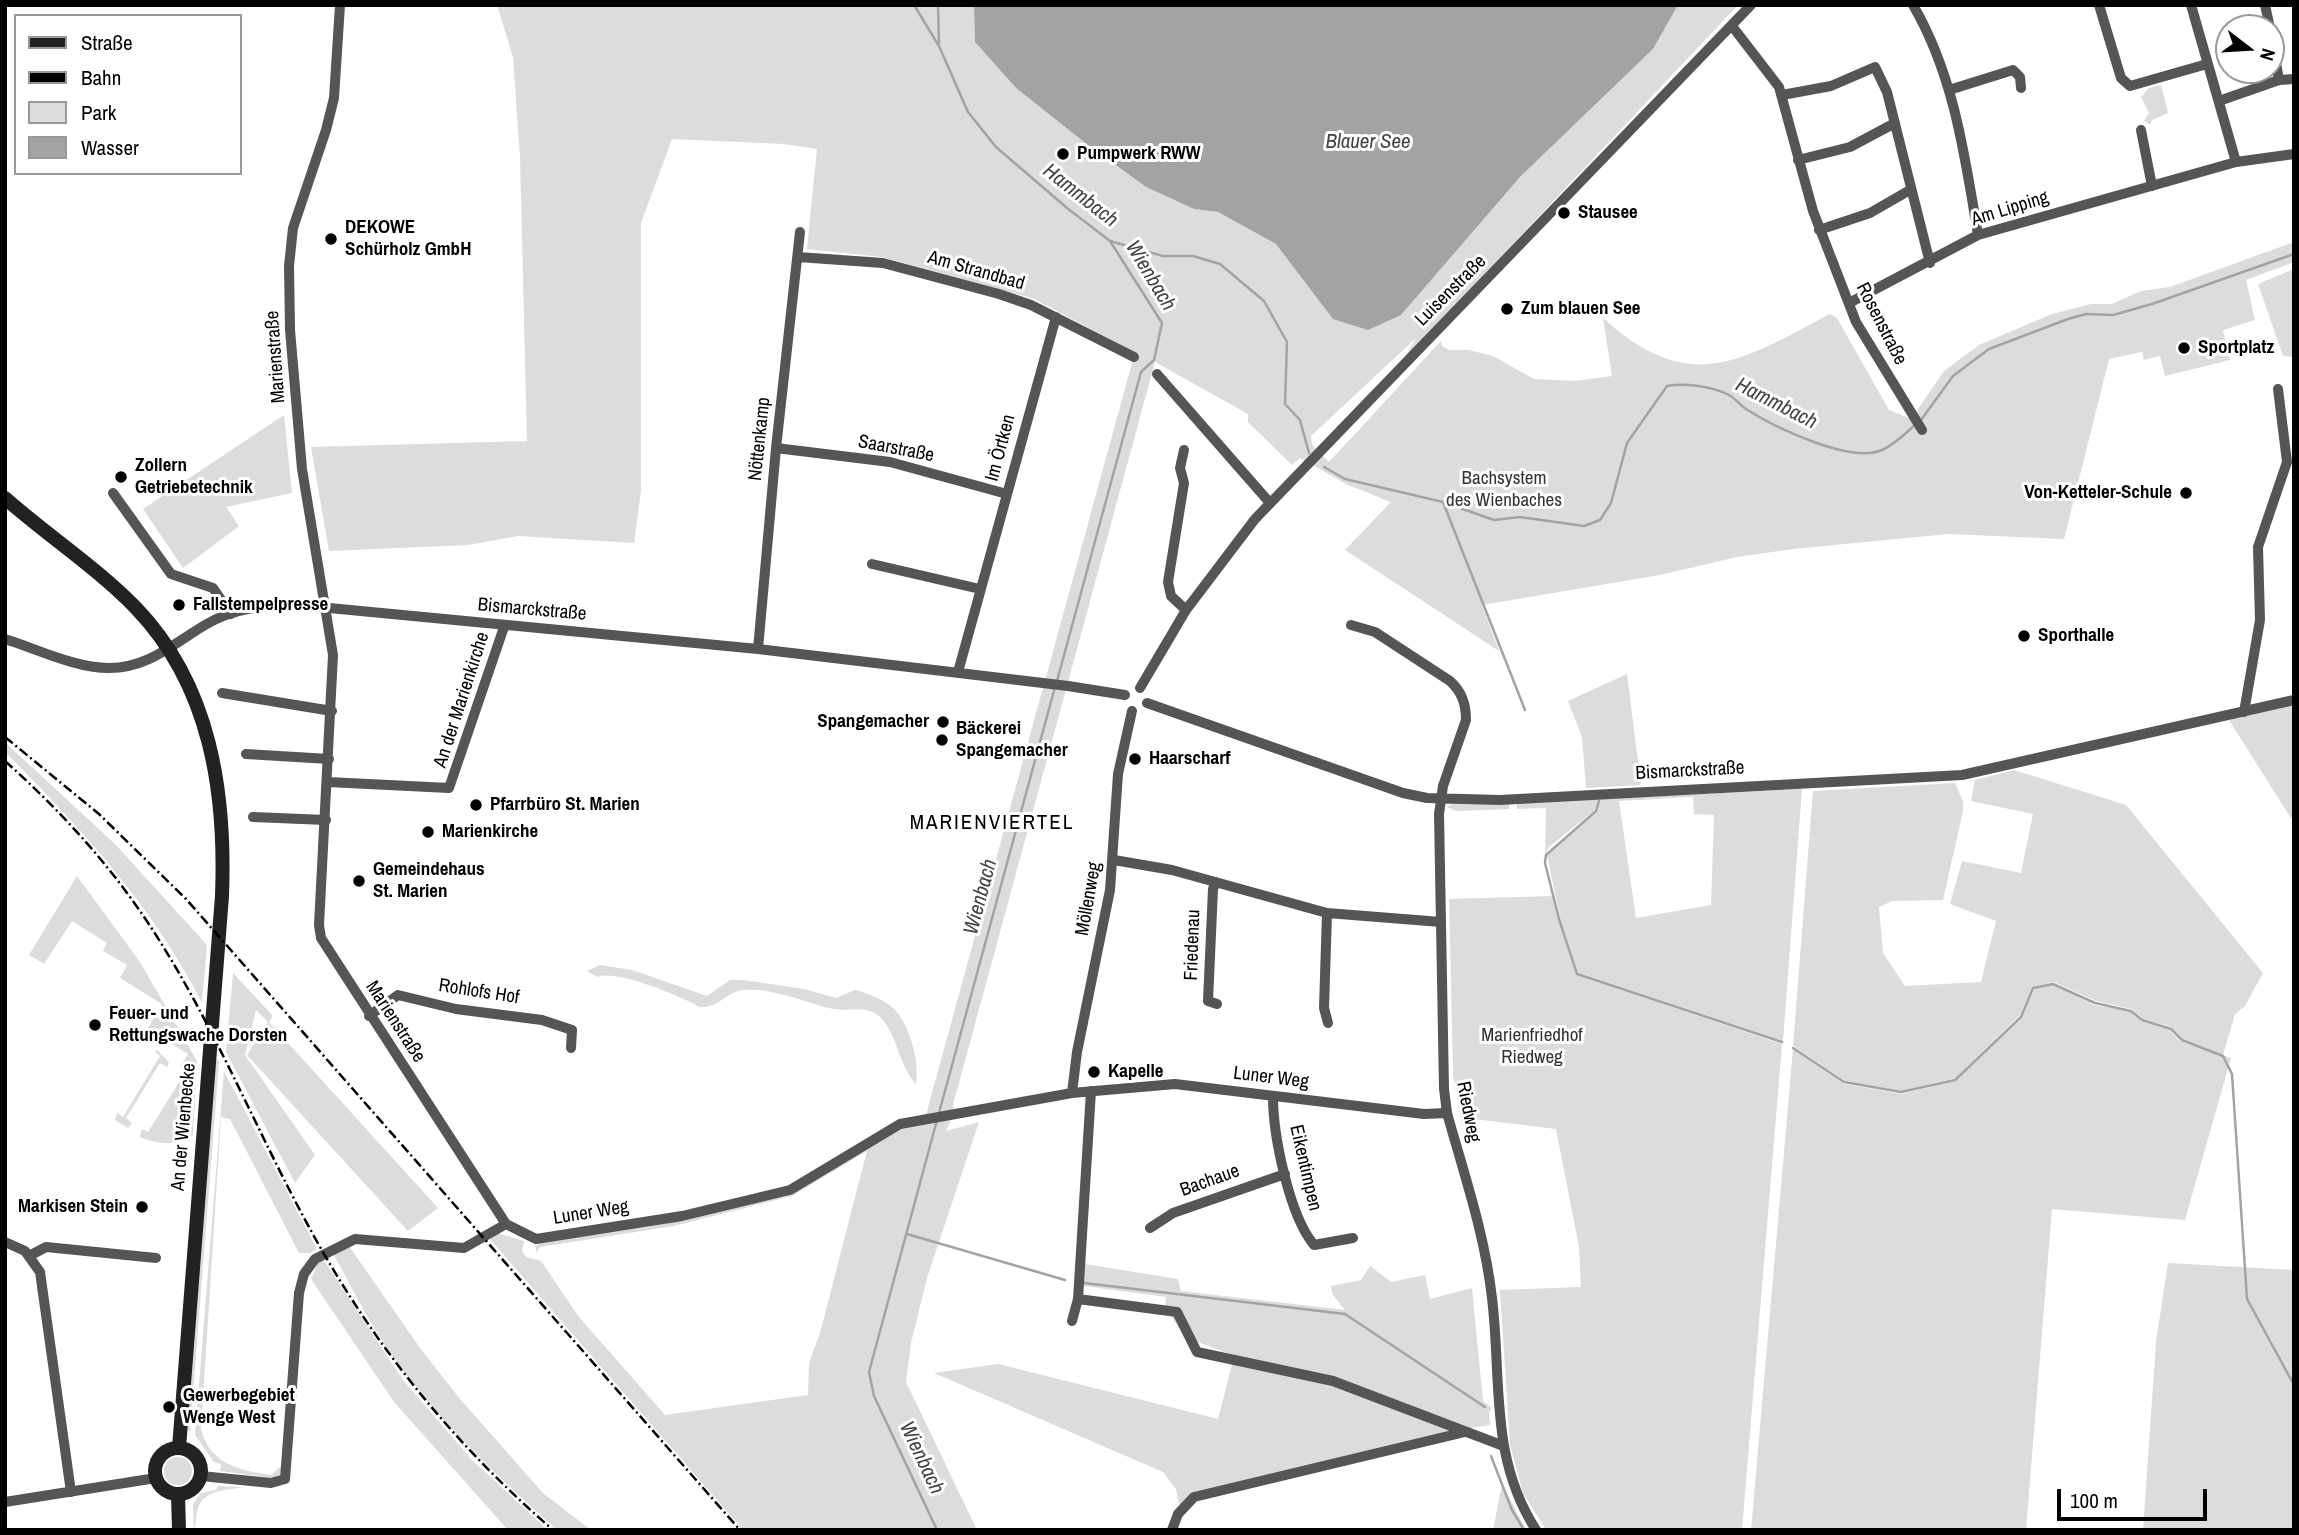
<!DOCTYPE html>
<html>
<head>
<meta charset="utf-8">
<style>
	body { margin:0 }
	#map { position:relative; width:2299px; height:1535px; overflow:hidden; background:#fff; font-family:"Archivo Narrow",sans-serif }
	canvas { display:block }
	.frame { position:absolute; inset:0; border:7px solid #000; pointer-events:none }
	.legend { position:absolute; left:14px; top:14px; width:228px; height:161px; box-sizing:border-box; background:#fff; border:2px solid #999; margin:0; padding:9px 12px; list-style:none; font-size:21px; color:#000 }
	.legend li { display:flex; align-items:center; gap:14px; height:35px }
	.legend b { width:35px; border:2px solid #999 }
	.north { position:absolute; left:2215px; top:14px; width:70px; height:70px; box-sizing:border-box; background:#fff; border:2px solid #999; border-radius:50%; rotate:107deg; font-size:19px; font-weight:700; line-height:28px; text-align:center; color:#000 }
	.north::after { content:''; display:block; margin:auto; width:24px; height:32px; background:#000; clip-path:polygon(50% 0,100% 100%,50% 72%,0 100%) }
	.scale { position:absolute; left:2057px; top:1489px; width:150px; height:32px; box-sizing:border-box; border:4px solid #000; border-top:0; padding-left:9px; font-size:21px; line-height:24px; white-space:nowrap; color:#000; -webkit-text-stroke:5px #fff; paint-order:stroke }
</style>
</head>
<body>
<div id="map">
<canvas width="2299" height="1535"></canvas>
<div class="frame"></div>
<ul class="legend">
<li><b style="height:9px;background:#222"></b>Straße</li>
<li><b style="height:9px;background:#000"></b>Bahn</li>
<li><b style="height:19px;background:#dcdcdc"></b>Park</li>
<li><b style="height:19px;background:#a3a3a3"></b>Wasser</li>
</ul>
<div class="north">N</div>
<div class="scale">100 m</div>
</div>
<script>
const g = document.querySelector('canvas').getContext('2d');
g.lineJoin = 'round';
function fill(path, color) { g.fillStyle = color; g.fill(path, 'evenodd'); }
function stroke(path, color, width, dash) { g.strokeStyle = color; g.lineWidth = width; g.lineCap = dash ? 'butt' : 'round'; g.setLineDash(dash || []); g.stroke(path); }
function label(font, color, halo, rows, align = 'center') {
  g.font = font + ' "Archivo Narrow",sans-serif'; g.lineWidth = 6; g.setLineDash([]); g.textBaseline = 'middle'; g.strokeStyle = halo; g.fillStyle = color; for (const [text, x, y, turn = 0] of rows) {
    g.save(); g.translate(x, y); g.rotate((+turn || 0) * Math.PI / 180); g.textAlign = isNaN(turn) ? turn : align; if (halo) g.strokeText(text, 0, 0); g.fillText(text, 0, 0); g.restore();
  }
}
fill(new Path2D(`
	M497,5H974L975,42L1016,88L1084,142L1146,187L1194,209L1218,212L1276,244L1301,274L1401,315L1520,177L1653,49L1678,5H1738L1431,331L1406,355L1416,338L1311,436L1312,445L1329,462L1441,341L1442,346L1449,350H1469L1493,356L1534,379L1575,381L1612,376L1603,318C1690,397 1741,361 1830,314L1837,318L1889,410L1911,419L1944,371L1979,345L2052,314L2091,304H2112L2141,291L2170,287L2294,242V262L2246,280L2255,320L2223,330L2230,360L2165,376L2160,356L2144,360L2142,352L2109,359L2064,539L1948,534L1793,549L1737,557L1660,575L1482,605L1499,651L1345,550L1391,502L1348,485L1300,458L1292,465L1248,422V414L1155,362L953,1105L955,1111L946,1131L979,1122L927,1278L911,1343L906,1382L977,1530H743L490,1239L497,1233L524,1241L522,1251L526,1257L541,1261L579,1317L665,1415L808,1395L809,1363L820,1333L867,1151L792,1196L674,1226L540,1247L536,1253V1246L543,1242L653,1226L788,1196L896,1129L924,1122L1135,352L1032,298L882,257L807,249L817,149L784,144L672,139L641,223V491L634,543L518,536L468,545L329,551L311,447L527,441L520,157L513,57Z
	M2161,85L2168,113L2152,120L2150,125L2144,121L2149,113L2141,97L2149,88Z
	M2294,269V357L2283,356L2258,284Z
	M284,415L292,493L226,507L239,526L183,568L143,509Z
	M1627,674L1641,785L1586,788L1582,737L1568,701Z
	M2294,705V823L2229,720Z
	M7,744L116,845L207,945L202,1003C153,906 81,828 5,752Z
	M2014,770L2126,805L2263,973L2245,1006L2235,1014L2223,1055L2183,1039L2171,1027L2143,1019L2132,1009L2096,1001L2054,982L2032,987L2020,1015L1955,1078L1902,1091L1845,1081L1793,1046L1813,791L1955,783L1963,801V811L1943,900L1892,901L1879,907L1883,953L1905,986L1981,982L1996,921L1950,904L1962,861L2021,873L2033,814L1971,801L1975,780Z
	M1802,789L1783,1041L1578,973L1560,918L1547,855L1596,812L1599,801L1595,810L1549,847L1545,855L1546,808L1517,809V803ZM1693,797L1694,814L1714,815L1711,905L1636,918L1619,801Z
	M1509,802V809L1457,811L1447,807L1452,804Z
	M77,876L140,962L197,1061L193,1135C179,1147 156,1144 140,1137L142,1129L148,1132L186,1071L180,1067L188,1054L147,1029L162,1004L120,978L127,965L103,951L107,943L72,921L44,964L29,955Z
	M1554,896L1558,919L1576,975L1782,1044L1742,1530H1546L1523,1493L1510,1445L1500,1290L1581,1287L1579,1247L1556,1129L1474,1119L1462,1126L1453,1075L1449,899Z
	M600,965L632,970L707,996L730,980H743L804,989L836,998L855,990C868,993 887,1001 895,1010C910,1026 920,1063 916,1084C899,1066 896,1031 880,1017C866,1004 851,1012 834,1009C805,1003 773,987 743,990C726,992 718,1009 699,1007C682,996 614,969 598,977L587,971Z
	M233,973L273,1016L269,1022L438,1208L408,1231L247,1055L268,1022L256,1010L245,1055L315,1155L295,1183L226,1052Z
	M2053,984L2094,1005L2130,1011L2141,1021L2169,1030L2180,1041L2231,1058L2185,1220L2052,1209L2026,1530H1751L1793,1049L1844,1084L1901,1094L1955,1081L2022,1018L2034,989Z
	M157,1050L169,1062L167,1067L160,1063L126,1118L132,1123L128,1128L115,1120L117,1113L123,1117L160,1056L155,1052Z
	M216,1058L219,1062L190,1431H188L201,1224Z
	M224,1071L317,1249L310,1253H299L230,1119L221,1117L201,1429C210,1465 239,1470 271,1475L282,1465L281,1474L272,1478L220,1471L221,1464L214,1462L195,1435Z
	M349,1246L420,1348L460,1399L543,1493L591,1530H557C491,1471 422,1406 375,1329C360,1305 347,1279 334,1255Z
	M323,1259L403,1380L472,1460L548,1530H508L394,1402L311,1279L319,1260Z
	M2168,1263L2294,1270V1530H2143L2156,1342Z
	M1085,1264L1178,1279L1181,1291L1345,1310L1333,1295L1331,1286L1361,1280L1370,1266L1391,1282L1425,1275L1430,1299L1472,1288L1483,1401L1492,1408L1489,1412L1490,1425L1464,1429L1334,1378L1227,1353L1185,1337L1165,1307L1166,1297L1076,1285Z
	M1233,1361L1332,1384L1453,1431L1192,1495L1180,1509L1176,1489L1163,1472L934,1373L998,1364L1218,1419Z
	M164 1471a14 14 0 1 1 28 0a14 14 0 1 1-28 0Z
	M1502,1484L1526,1530H1493Z
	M218,1486L244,1487C228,1490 205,1489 198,1508C195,1515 197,1524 194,1530L193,1504L201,1493L216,1490Z`), '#dcdcdc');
fill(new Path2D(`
	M974,5H1678L1653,49L1520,177L1401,315L1368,330L1333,319L1276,244L1218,212L1194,209L1146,187L1084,142L1016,88L975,42Z`), '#a3a3a3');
stroke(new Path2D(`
	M914,5L939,46L968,112L996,147L1067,208L1110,241L1163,256H1193L1220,264L1264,301L1287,342L1285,404L1300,420L1309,453
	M938,5L939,43
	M1921,420L1953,376L1989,349L2068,319L2086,314L2113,315L2152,304L2294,254
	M1324,467L1345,479L1443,502L1494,520L1520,517L1584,526L1600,520L1611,503L1627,443L1667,386C1685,383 1712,386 1729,395C1736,399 1740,405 1746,409C1774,427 1850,464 1882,450C1894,445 1906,433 1916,424
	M1443,502L1525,710
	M1057,681L1141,372L1154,360L1162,323L1110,241
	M1599,801L1596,811L1546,855L1545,863L1559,919L1577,974L1782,1042
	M1793,1048L1844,1082L1901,1092L1955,1080L2021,1017L2033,988L2053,984L2095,1003L2131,1011L2142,1020L2171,1029L2182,1040L2223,1056L2232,1074L2247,1299L2294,1385
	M939,1113L1055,687
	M907,1234L1065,1280
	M1084,1283L1345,1314L1485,1407
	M1491,1456L1512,1510L1524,1530
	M937,1530L874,1396L869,1372L937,1120`), '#a3a3a3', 2.5);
stroke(new Path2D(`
	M340,5L334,98L326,130L293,228L289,266L290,330L302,469L333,655L319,925L321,938L506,1224L536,1239L682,1216L790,1190L900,1124L1072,1093L1175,1084L1424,1114L1447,1113
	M1913,5C1954,75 1965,157 1978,235
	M2099,5L2121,78L2130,86L2207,64
	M2191,5L2236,162
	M2265,5L2270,28
	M1732,26L1779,87L1813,211L1856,322L1922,430
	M2271,35L2279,80
	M1949,90L2013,70L2020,77L2021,88
	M1782,95L1831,86L1875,67L1887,92L1930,263
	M2219,101L2279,80L2294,79
	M2141,130L2152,186
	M1798,160L1850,147L1895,123
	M1819,230L1870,213L1910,190
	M798,257L883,263L999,294L1031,305L1134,357
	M1849,303L1978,235L2236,162L2294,154
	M1157,374L1270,503
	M776,448L890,462L1007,494
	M1184,450L1180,468L1184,483L1168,582L1171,596L1186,610
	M113,493L171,574L213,588L231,614
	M872,564L980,589
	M1351,625L1375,632L1450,681C1462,692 1466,704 1466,720L1443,786L1439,814L1444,1089L1447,1113C1464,1174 1485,1235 1492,1298C1502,1380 1489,1457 1536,1530
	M5,639C37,649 75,668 109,668C148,668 173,644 205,625C233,608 266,605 298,605L758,649L1068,686L1125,695
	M758,649L776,448L800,232
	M958,672L1056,317
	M1140,688L1186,610L1255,519L1751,5
	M222,693L332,711
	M1147,703L1403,793L1427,798L1500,800L1962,775L2294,700
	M2244,712L2260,620L2258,547L2287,462L2278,389
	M246,754L329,759
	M328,782L449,788L504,627
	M253,817L326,820
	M1114,860L1172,870L1327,913L1441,922
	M1216,882L1213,889L1208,1001L1217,1004
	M1327,913L1324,1008L1328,1023
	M369,1016L398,995L456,1009L542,1020L572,1030L571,1048
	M1072,1093L1077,1052L1110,890L1118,774L1132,711
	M1273,1096C1273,1135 1289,1215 1314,1245L1353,1238
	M1150,1228L1173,1213L1285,1174
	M5,1242L25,1251L40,1272L71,1492
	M31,1255L46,1247L156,1258
	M1078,1299L1177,1312L1197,1352L1333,1381L1501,1445
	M1072,1321L1078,1299L1091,1091
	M201,1476L271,1483L285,1479L299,1293L304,1274L315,1259L355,1239L464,1248L506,1224
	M5,1502L156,1478
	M1172,1530L1178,1514L1194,1497L1465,1432`), '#555', 10);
stroke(new Path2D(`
	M5,498C48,536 96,567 136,608C211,686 226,793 222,896L179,1448
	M155 1471a23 23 0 1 1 46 0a23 23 0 1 1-46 0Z
	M178,1495L179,1530`), '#222', 14);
stroke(new Path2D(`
	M5,737L99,814L186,899L740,1530
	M5,761C62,812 113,868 154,932C221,1036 265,1153 327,1259C388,1363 462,1451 553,1530`), '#000', 2.5, [10, 3.5, 2, 3.5]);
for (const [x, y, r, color] of [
	[1063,154,7,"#000"],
	[1564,213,7,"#000"],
	[331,239,7,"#000"],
	[1507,309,7,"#000"],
	[2184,348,7,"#000"],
	[121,477,7,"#000"],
	[2186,493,7,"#000"],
	[179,605,7,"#000"],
	[2024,636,7,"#000"],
	[943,722,7,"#000"],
	[942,740,7,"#000"],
	[1135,759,7,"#000"],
	[476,805,7,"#000"],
	[428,832,7,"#000"],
	[359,881,7,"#000"],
	[95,1025,7,"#000"],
	[1094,1072,7,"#000"],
	[142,1207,7,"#000"],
	[169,1407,7,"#000"]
]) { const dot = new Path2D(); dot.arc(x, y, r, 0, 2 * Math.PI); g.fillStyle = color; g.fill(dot); stroke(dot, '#fff', 2.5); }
label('bold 19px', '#000', '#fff', [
	["Pumpwerk RWW",1077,154],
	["Stausee",1578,213],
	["DEKOWE",345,228],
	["Schürholz GmbH",345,250],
	["Zum blauen See",1521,309],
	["Sportplatz",2198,348],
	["Zollern",135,466],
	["Getriebetechnik",135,488],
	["Von-Ketteler-Schule",2172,493,"right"],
	["Fallstempelpresse",193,605],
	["Sporthalle",2038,636],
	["Spangemacher",929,722,"right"],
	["Bäckerei",956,729],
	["Spangemacher",956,751],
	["Haarscharf",1149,759],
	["Pfarrbüro St. Marien",490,805],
	["Marienkirche",442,832],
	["Gemeindehaus",373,870],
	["St. Marien",373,892],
	["Feuer- und",109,1014],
	["Rettungswache Dorsten",109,1036],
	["Kapelle",1108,1072],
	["Markisen Stein",128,1207,"right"],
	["Gewerbegebiet",183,1396],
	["Wenge West",183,1418]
], 'left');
label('19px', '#000', '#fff', [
	["Am Lipping",2010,209,-17],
	["Am Strandbad",976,271,16],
	["Luisenstraße",1451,291,-45],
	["Rosenstraße",1881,324,63],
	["Marienstraße",276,357,-94],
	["Nöttenkamp",760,439,-84],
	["Im Örtken",1001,448,-75],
	["Saarstraße",896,449,11],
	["Bismarckstraße",532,610,5],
	["An der Marienkirche",462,700,-72],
	["Bismarckstraße",1690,771,-3],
	["Möllenweg",1089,899,-80],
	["Friedenau",1193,945,-88],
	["Rohlofs Hof",479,992,9],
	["Marienstraße",395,1022,57],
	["Luner Weg",1271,1078,7],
	["Riedweg",1468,1112,79],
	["An der Wienbecke",184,1127,-85],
	["Eikentimpen",1305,1168,77],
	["Bachaue",1210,1181,-20],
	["Luner Weg",591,1213,-9]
]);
label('19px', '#333', '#fff', [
	["Bachsystem",1504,479],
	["des Wienbaches",1504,501],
	["Marienfriedhof",1532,1036],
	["Riedweg",1532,1058]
]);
label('italic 21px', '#444', '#fff', [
	["Blauer See",1368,142],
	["Hammbach",1080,196,38],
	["Wienbach",1150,276,59],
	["Hammbach",1776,404,27],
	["Wienbach",981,897,-75],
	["Wienbach",921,1458,65]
]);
g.letterSpacing = '2px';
label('21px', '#000', '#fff', [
	["MARIENVIERTEL",992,823]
]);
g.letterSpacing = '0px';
</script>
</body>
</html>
